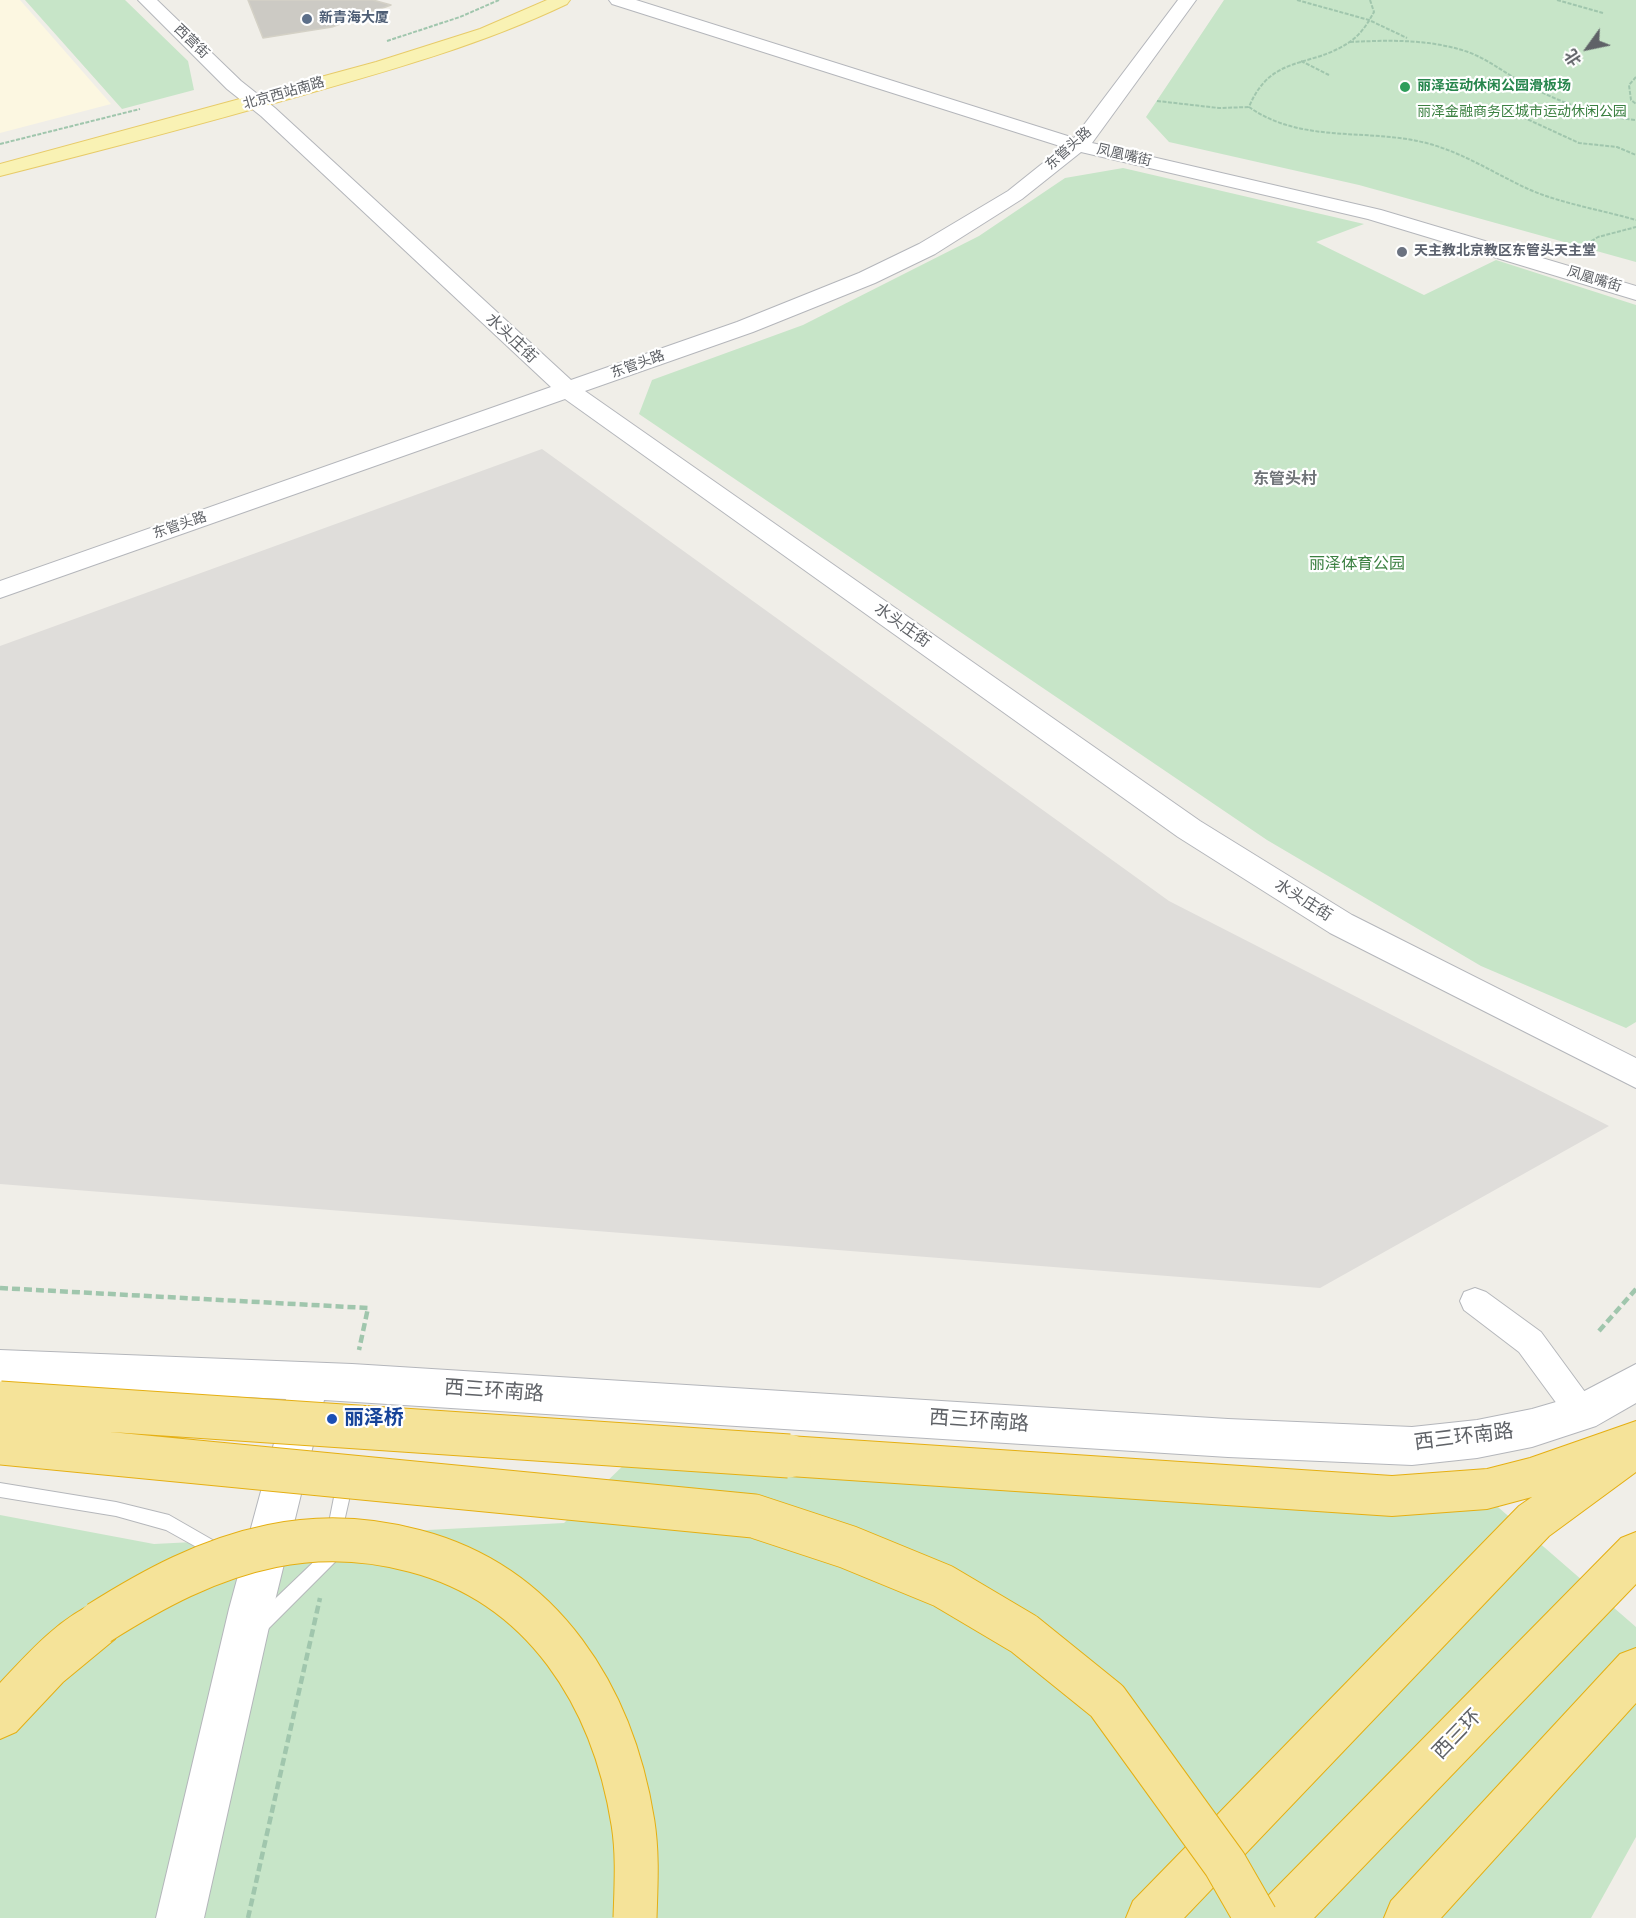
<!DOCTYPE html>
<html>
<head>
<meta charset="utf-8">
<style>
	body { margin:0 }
	#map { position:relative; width:1636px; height:1918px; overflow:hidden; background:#f0eee8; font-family:"Titillium Web","Noto Sans SC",sans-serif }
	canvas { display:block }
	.north { position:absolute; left:1558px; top:18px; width:60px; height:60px; -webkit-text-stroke:4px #fff; paint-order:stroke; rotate:237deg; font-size:16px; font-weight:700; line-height:24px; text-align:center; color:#5f6267 }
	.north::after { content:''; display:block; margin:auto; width:21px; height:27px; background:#5f6267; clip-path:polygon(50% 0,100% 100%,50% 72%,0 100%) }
</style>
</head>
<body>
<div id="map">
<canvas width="1636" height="1918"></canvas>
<div class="north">北</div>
</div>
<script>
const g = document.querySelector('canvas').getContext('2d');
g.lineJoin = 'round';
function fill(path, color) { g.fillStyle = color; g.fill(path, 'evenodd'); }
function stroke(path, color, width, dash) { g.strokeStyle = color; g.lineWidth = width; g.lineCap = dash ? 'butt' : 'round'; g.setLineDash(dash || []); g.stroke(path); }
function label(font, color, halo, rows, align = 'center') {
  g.font = font + ' "Titillium Web","Noto Sans SC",sans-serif'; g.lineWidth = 4.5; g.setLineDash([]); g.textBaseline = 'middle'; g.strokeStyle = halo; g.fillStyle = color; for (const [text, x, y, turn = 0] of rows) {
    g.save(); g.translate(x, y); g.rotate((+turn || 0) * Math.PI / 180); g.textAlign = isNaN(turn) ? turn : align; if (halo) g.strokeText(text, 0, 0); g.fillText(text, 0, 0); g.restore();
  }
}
fill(new Path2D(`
	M0,0H20L111,104L0,133Z`), '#fcf7e1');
fill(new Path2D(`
	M542,449L1169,901L1609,1126L1320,1288L0,1184V646Z`), '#dfddda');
fill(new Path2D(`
	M25,0H125L188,61L194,90L122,109Z
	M1224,0H1636V262L1359,185L1169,142L1146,117Z
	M1123,168L1364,224L1316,242L1424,295L1496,260L1636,305V1022L1626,1028L1481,966L1267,840L639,414L652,380L803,325L979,236L1065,178Z
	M631,1458L1491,1501L1636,1627V1837L1591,1918H0V1515L154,1544L564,1523Z`), '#c7e5c8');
const building = new Path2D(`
	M248,0H373L391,5L332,27L263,38Z`);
fill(building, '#cccac4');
stroke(building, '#d4d1c6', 1.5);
const lane = new Path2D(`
	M345,1475L350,1477L353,1482L335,1562L268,1629L262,1631L256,1629L254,1623L256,1617L323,1553L337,1482L340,1477Z
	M0,1483L116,1502L169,1515L223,1546L226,1551L223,1556L218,1559L166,1530L116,1516L0,1497Z`);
const street = new Path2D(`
	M1475,1288L1486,1292L1541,1332L1593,1403L1598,1413L1593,1423L1582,1428L1571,1423L1519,1352L1464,1310L1460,1301L1464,1292Z`);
const secondary = new Path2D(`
	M138,0H157L241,81L275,108L571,380L737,322L859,273L919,244L1008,191L1063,147L612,4L609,0H636L1074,138L1178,0H1196L1092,143L1381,210L1636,286V300L1368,219L1081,152L1022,199L935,254L875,283L753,332L585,391L1200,821L1352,915L1636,1058V1088L1330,933L1178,837L565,399L0,598V581L551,387L261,116L227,89Z
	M0,1350L352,1364L1228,1419L1412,1427L1477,1420L1532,1409L1573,1397L1636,1364V1403L1596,1426L1532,1447L1477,1458L1412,1465L1228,1457L324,1400L273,1609L204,1918H156L229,1609L286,1399L0,1386Z`);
const primary = new Path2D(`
	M547,0H570L567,4C481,45 388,71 296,97C198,125 99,151 0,176V164L376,62L480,29Z`);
const highway = new Path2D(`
	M1636,1421V1472L1549,1536L1184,1918H1126L1133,1901L1519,1506L1532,1497L1487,1509L1392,1516L789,1476L774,1470L768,1456L774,1442L789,1436L1392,1476L1487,1469L1530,1458Z
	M1636,1532V1584L1314,1918H1256L1263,1901L1621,1538Z
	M99,1601L115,1607L121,1623L115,1639L63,1682L16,1732L0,1739V1683C28,1653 60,1617 99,1601Z
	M1636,1648V1703L1441,1918H1384L1391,1901L1620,1654Z`);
stroke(lane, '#b5b7bb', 2);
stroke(street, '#b5b7bb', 2);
stroke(secondary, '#b4b6bb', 2);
stroke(primary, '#e7cb69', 2);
stroke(highway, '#e5af12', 2);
stroke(new Path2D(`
	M1297,0L1369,20L1407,38
	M1370,0L1374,12C1368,23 1361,34 1351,41C1312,69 1271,53 1249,107C1303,145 1369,127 1430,144C1465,154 1494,173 1526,188C1558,203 1602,210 1636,220
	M1557,0L1603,13
	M387,41L460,17L499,0
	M1350,42C1390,40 1430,39 1468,52C1487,59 1502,71 1520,81C1556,101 1594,116 1636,120
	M1301,61L1329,75
	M1636,77L1629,85L1631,100L1636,104
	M1157,101L1219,108L1249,107
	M1503,108L1579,143L1617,147L1636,155
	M0,144L140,109
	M1582,247L1598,237L1636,227`), '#a0c6ad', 2, [4, 1.5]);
stroke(new Path2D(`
	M0,1288L368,1308L359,1350
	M1599,1331L1636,1289
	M248,1918L320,1598`), '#a0c6ad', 4.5, [8, 4]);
fill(lane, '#fff');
fill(street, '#fff');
fill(secondary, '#fff');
fill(primary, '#f9f2b4');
fill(highway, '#f5e399');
const highwayBridge = new Path2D(`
	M0,1403L789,1456
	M0,1443L754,1516L848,1547L943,1586L1024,1634L1107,1701L1225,1864L1256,1918
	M99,1623C153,1589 208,1559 272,1546C320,1536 367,1538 415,1551C544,1585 613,1697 633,1823C638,1855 636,1886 635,1918`);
stroke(highwayBridge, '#e5af12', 45, []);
stroke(highwayBridge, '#f5e399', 43);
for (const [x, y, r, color] of [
	[307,19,6,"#5c6f8a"],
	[1405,87,6,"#2e9e5b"],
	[1402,252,6,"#6b7280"],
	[332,1419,6,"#1a4fb4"]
]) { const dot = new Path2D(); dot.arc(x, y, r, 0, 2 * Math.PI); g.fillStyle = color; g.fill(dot); stroke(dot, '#fff', 2); }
label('bold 14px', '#4e5e75', '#fff', [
	["新青海大厦",319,19]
], 'left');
label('14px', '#5f6267', '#fff', [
	["西营街",191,42,44],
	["北京西站南路",284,94,-16],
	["东管头路",1069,149,-42],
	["凤凰嘴街",1124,156,13],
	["凤凰嘴街",1594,280,17],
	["东管头路",638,365,-20],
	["东管头路",180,526,-19]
]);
label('bold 14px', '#27864d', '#fff', [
	["丽泽运动休闲公园滑板场",1417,87]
], 'left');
label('14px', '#3c8142', '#fff', [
	["丽泽金融商务区城市运动休闲公园",1522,113]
]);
label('bold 14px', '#5b616d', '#fff', [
	["天主教北京教区东管头天主堂",1414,252]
], 'left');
label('16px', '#5f6267', '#fff', [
	["水头庄街",511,339,43],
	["水头庄街",902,626,35],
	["水头庄街",1303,901,32]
]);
label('bold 16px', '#707479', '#fff', [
	["东管头村",1285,480]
]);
label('16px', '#3c8142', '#fff', [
	["丽泽体育公园",1357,565]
]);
label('20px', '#5f6267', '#fff', [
	["西三环南路",494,1392,4],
	["西三环南路",979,1422,4],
	["西三环南路",1464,1438,-7],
	["西三环",1458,1735,-46]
]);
label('bold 20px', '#164399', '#fff', [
	["丽泽桥",344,1419]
], 'left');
</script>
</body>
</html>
